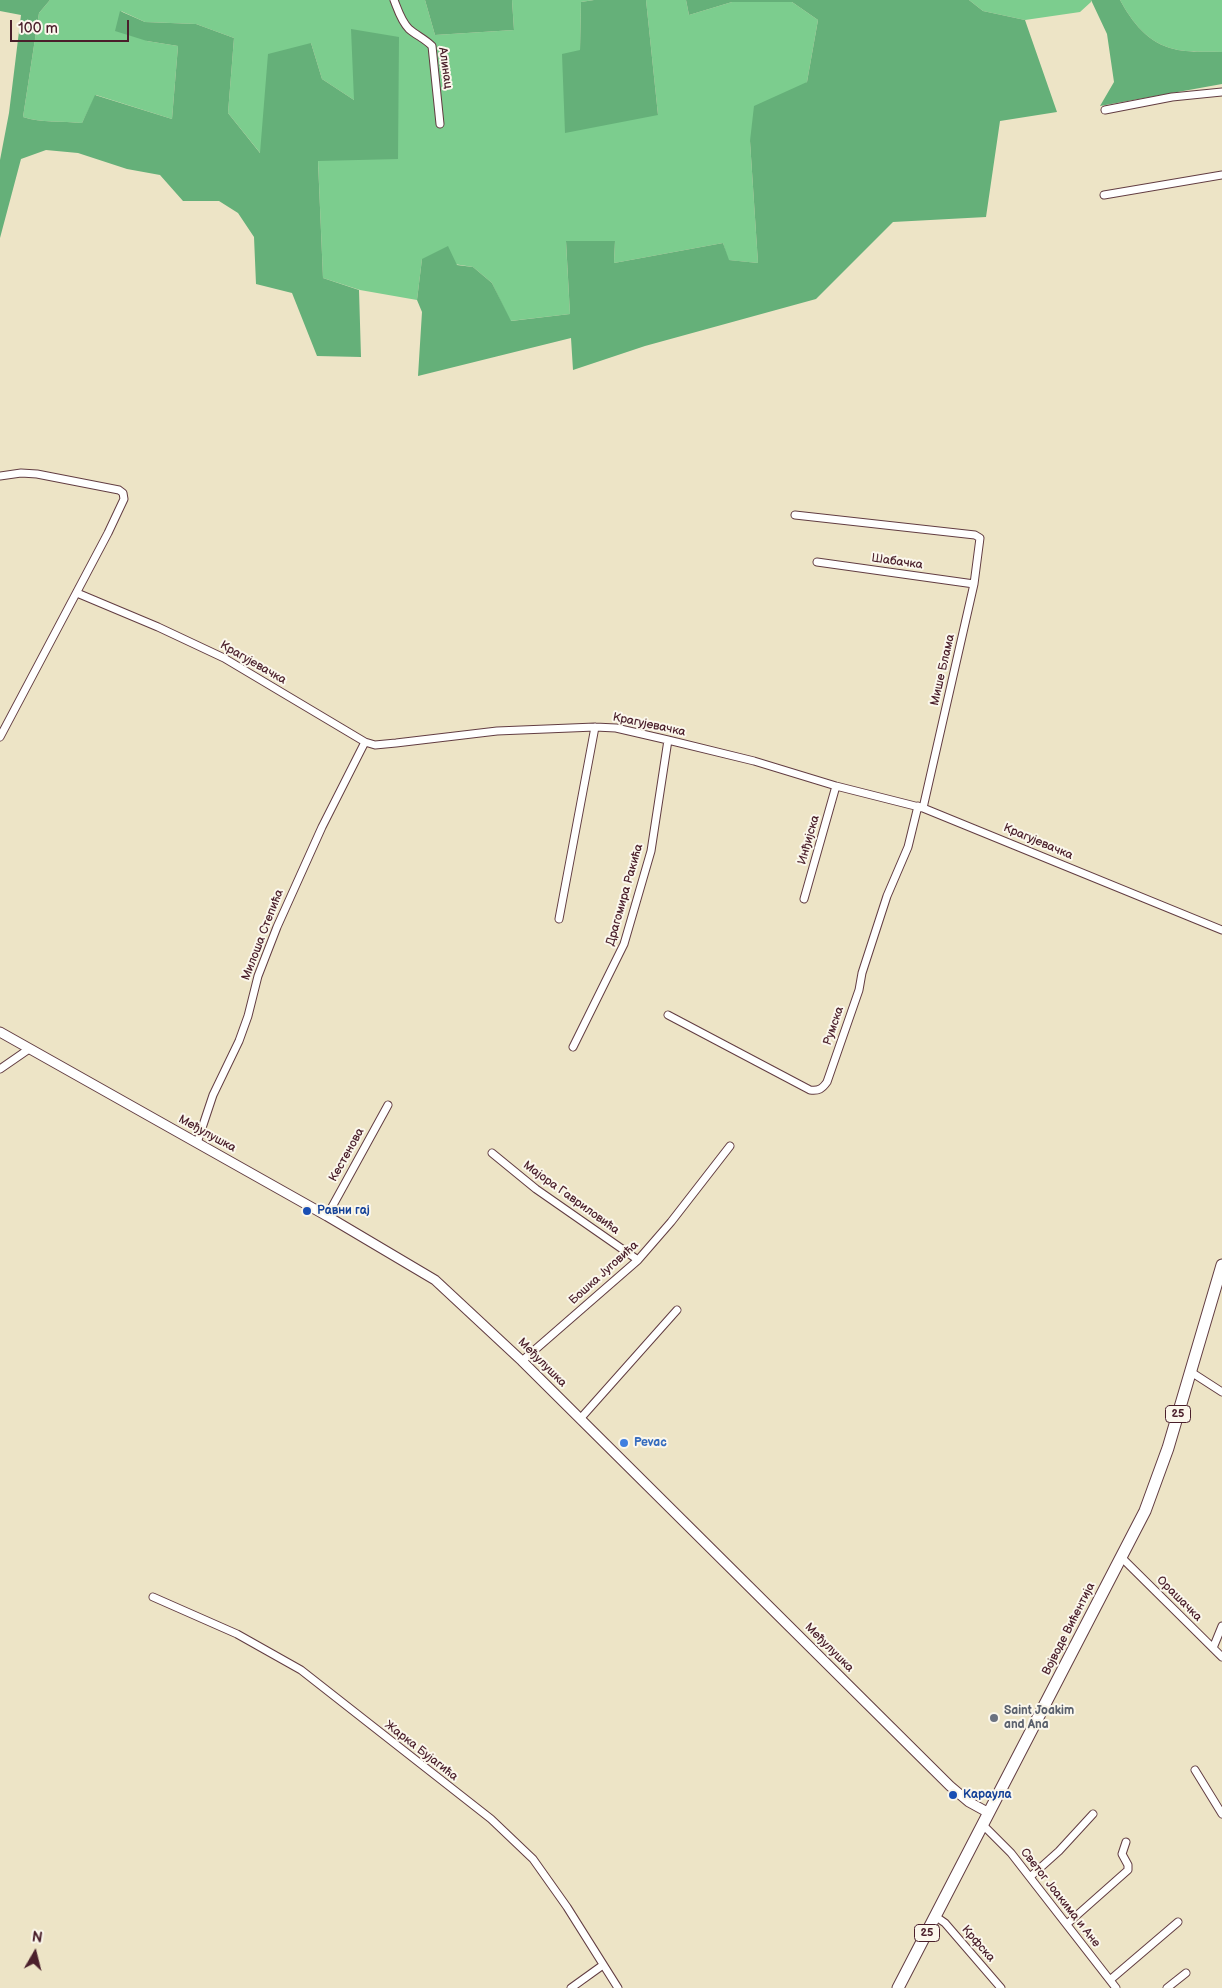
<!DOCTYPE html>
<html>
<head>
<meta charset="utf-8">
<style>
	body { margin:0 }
	#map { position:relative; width:1222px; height:1988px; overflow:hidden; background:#ede4c6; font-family:"Balsamiq Sans",sans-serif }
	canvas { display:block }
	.north { position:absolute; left:10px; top:1928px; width:50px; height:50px; -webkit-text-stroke:4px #fbf7ec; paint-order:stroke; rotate:8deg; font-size:14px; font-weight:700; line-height:20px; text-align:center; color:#4a1f2b }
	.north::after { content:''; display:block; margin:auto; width:18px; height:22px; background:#4a1f2b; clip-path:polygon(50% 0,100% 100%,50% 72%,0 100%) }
	.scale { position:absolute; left:10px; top:20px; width:119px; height:22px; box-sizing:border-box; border:2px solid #4a1f2b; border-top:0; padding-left:6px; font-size:15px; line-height:18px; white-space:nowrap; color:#4a1f2b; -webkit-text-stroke:4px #fbf7ec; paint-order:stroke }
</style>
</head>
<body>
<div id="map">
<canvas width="1222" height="1988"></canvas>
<div class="north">N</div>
<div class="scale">100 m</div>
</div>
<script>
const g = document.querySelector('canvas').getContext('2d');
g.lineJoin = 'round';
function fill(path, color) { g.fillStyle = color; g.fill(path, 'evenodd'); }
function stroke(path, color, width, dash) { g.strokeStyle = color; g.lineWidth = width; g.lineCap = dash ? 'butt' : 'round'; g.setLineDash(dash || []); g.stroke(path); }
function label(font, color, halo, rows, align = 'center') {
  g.font = font + ' "Balsamiq Sans",sans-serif'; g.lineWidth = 4; g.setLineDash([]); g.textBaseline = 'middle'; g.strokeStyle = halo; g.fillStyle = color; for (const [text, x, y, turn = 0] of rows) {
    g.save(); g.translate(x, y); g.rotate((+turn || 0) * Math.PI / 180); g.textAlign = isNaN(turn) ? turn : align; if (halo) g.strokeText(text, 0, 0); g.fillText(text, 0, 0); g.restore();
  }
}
fill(new Path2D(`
	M50,0H425L435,35L514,30L512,0H594L581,2L580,50L658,115L646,0H686L689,15L732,2H792L818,20L807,82L750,141L758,263L728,260L723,243L614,263L615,241L566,242L570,314L510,321L492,283L473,267L422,259L417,300L360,290L323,278L318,160L354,100L322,79L311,43L261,154L228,113L234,38L196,24L145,22L121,11L147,41L178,46L172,119L96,95L82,123C62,121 42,123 23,117L39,13Z
	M969,0H1091V2L1080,12L1025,20L983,11Z
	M1120,0H1222V52C1207,51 1189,53 1174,49C1148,43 1132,22 1120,0Z`), '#7ccd8e');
fill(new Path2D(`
	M0,0H50L39,13L23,117C42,123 62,121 82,123L95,95L172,119L178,46L147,41L115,31L120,11L145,22L196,24L234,38L228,113L260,153L268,54L311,43L322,79L354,100L351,29L399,37L398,159L318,161L323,278L359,290L361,357L317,356L292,293L256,284L254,237L238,213L219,201H183L160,175L127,169L78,153L46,150L21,159L0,238V160L9,113L21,15L0,11Z
	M425,0H512L514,30L435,35Z
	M594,0H646L658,115L565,133L562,54L580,50L581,2Z
	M686,0H969L983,11L1025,20L1057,112L1000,121L986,217L893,222L816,299L645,346L573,370L571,338L418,376L422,312L417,300L422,259L448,246L457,265L473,267L492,283L511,321L570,314L566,241H615L614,263L723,243L729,260L758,263L750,141L754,106L807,82L818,20L792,2H732L689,15Z
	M1091,0H1120C1132,22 1148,43 1174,49C1189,53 1207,51 1222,52V84L1100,106L1114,82L1107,34Z`), '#65b079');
const minor = new Path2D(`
	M394,0C398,10 401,21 409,29C416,35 425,39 432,46L440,124
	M1105,110L1172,97L1222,92
	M1104,195L1222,175
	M0,476L21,473L37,474L119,490L123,493L124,499L108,533L0,737
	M795,515L975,535L980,538L974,584L923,808
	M817,562L974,584
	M77,593L158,627L224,658L365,742L375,745L396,743L497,731L595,727L616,728L668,740L754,761L836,786L923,808L1222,930
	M804,899L836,786
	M559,919L595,727
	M668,1015L810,1090C819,1091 822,1089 827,1082L859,990L862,973L887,896L908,847L918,806
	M573,1047L624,944L651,851L668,740
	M0,1069L29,1049
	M197,1143L213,1095L239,1041L248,1016L258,976L277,927L322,827L365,742
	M492,1153L536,1189L638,1260
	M327,1216L388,1105
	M522,1361L638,1260L671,1222L730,1146
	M1191,1372L1222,1392
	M580,1419L677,1310
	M1121,1557L1222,1657
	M153,1597L237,1634L301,1670L491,1819L533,1859L567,1907L618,1988
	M1213,1648L1222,1626
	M1195,1770L1222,1814
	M983,1825L1011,1853L1116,1988
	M1030,1877L1059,1851L1093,1814
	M935,1916L945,1923L1001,1988
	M1067,1924L1128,1870V1865L1122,1854L1126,1842
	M1110,1980L1178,1922
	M571,1988L603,1965
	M1167,1988L1186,1973`);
const tertiary = new Path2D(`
	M0,1032L327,1216L435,1280L522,1361L950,1786L969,1802L989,1813`);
const primary = new Path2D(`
	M898,1988L1145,1511L1168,1448L1222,1265`);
stroke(minor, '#623d42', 9);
stroke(tertiary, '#623d42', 11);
stroke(primary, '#623d42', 13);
stroke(minor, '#fff', 7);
stroke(tertiary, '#fff', 9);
stroke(primary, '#fff', 11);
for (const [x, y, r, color] of [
	[307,1211,5,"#1a4fb4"],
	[624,1443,5,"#3f7fe0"],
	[994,1718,5,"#6b7280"],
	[953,1795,5,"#1a4fb4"]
]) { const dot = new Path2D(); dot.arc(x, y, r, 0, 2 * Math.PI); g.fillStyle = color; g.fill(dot); stroke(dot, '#fbf7ec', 2); }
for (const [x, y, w] of [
	[1178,1414,25],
	[927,1933,25]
]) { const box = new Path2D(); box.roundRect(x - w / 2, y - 8.5, w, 17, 4); g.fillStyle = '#fbf7ec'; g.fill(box); stroke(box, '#4a1f2b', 1); }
label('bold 11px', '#4a1f2b', null, [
	["25",1178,1414],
	["25",927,1933]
]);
label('12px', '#4a1f2b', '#fbf7ec', [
	["Алинац",445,68,82],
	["Шабачка",897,562,8],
	["Крагујевачка",253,663,30],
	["Мише Блама",943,670,-77],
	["Крагујевачка",649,725,12],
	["Инђијска",809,840,-74],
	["Крагујевачка",1038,842,23],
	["Драгомира Ракића",625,895,-74],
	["Милоша Степића",263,935,-69],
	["Румска",834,1026,-71],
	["Међулушка",207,1134,29],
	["Кестенова",347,1155,-61],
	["Мајора Гавриловића",571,1198,36],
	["Бошка Југовића",604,1273,-42],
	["Међулушка",542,1363,45],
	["Орашачка",1179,1599,45],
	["Војводе Вићентија",1069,1629,-63],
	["Међулушка",829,1648,45],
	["Жарка Бујагића",421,1751,38],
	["Светог Јоакима и Ане",1060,1898,52],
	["Крфска",978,1944,49]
]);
label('bold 12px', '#164399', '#fbf7ec', [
	["Равни гај",317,1211],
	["Караула",963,1795]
], 'left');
label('bold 12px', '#366cbe', '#fbf7ec', [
	["Pevac",634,1443]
], 'left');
label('bold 12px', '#5b616d', '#fbf7ec', [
	["Saint Joakim",1004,1711],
	["and Ana",1004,1725]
], 'left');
</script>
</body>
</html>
